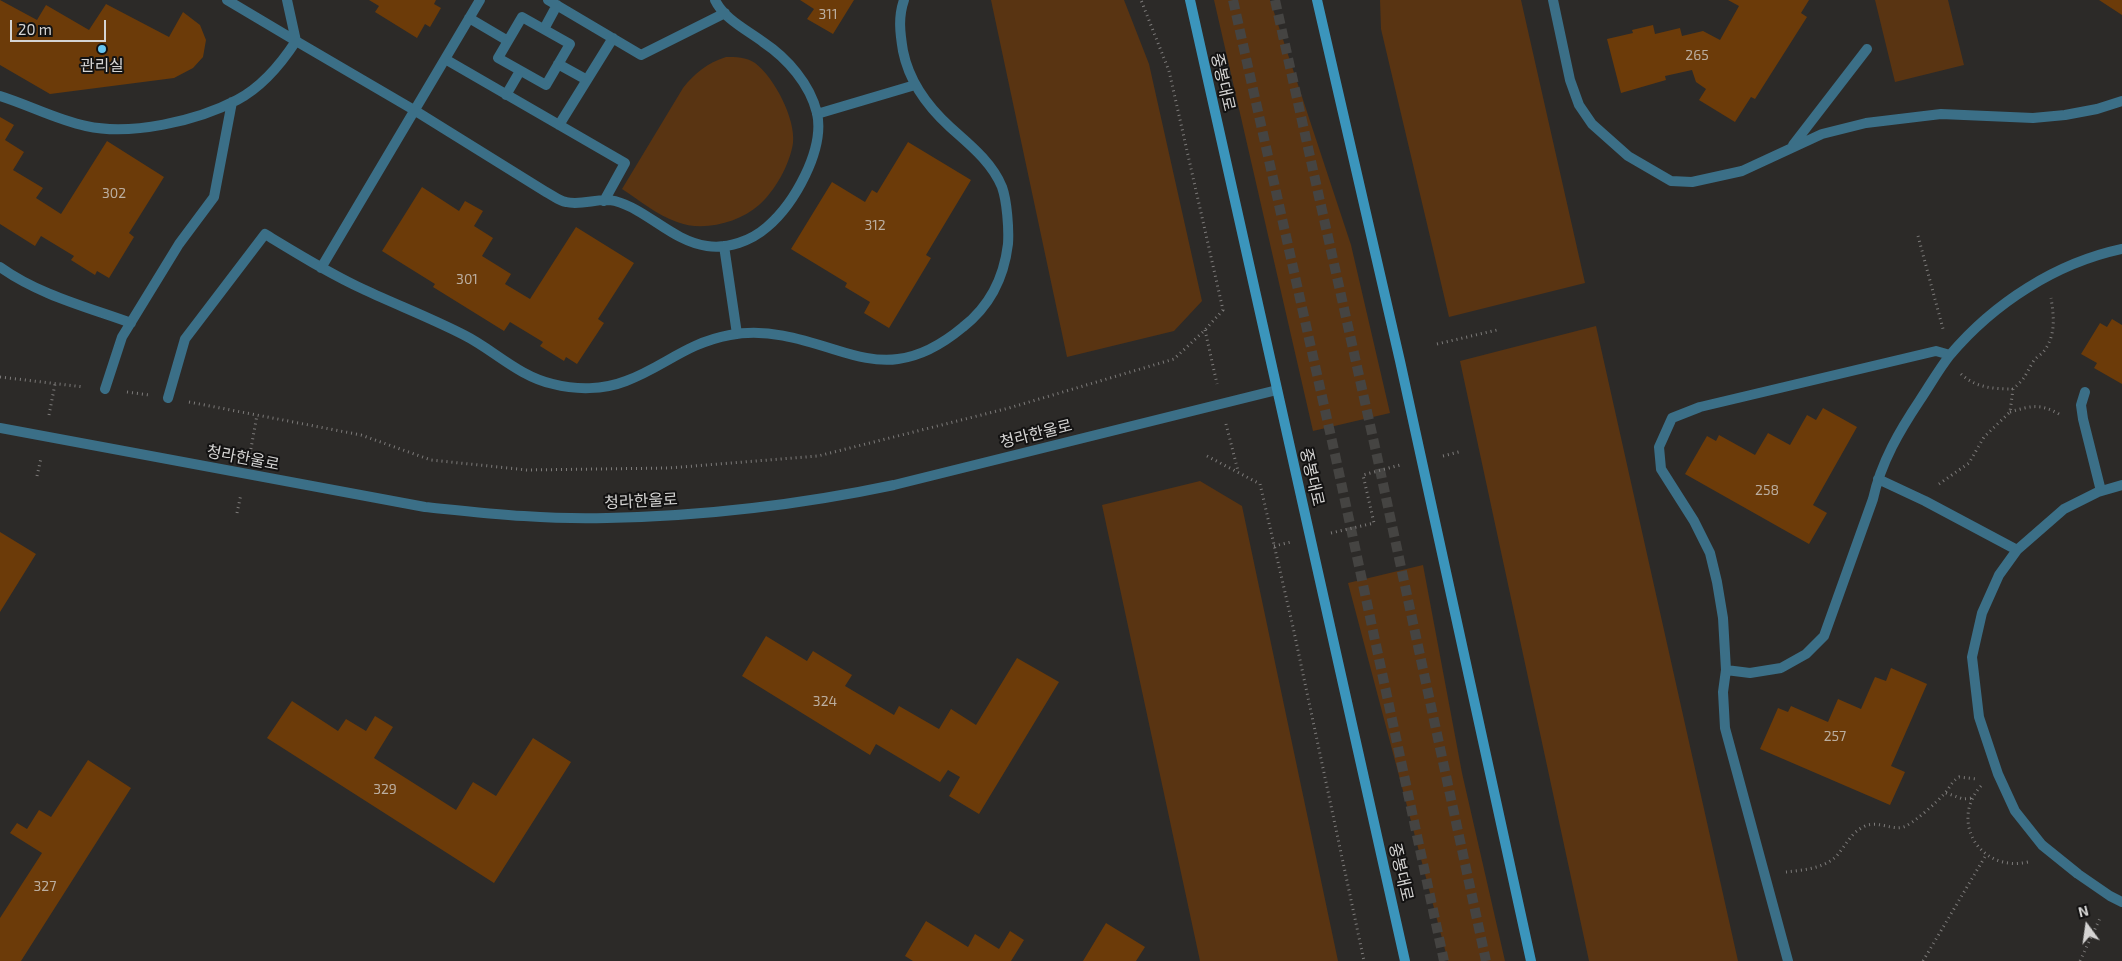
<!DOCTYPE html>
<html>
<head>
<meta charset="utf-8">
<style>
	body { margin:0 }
	#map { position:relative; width:2122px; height:961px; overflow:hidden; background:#2c2a28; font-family:"Exo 2",sans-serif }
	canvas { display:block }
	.north { position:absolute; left:2062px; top:901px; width:50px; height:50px; -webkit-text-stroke:4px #131212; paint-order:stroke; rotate:346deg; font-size:14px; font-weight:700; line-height:20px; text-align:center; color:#d5d4d3 }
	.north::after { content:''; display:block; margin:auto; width:18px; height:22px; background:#d5d4d3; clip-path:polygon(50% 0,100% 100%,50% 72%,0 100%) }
	.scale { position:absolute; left:10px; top:20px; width:96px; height:22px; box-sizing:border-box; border:2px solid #d5d4d3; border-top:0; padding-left:6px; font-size:15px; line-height:18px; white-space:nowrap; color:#d5d4d3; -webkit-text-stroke:4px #131212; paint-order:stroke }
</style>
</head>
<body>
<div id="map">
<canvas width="2122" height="961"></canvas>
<div class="north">N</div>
<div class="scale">20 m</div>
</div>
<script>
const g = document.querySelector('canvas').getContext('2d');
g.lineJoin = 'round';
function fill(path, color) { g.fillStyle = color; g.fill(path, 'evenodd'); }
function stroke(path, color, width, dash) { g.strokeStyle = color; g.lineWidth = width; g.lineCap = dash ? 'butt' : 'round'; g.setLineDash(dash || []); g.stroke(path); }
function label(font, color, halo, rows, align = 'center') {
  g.font = font + ' "Exo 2","Noto Sans KR",sans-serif'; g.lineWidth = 4; g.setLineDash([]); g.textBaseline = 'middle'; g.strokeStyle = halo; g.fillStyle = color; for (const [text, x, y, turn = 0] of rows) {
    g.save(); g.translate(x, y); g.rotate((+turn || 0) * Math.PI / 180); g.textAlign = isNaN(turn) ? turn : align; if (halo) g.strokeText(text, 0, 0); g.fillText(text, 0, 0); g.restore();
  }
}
fill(new Path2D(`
	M991,0H1124L1149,64L1202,301L1174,331L1067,357Z
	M1214,0H1270L1351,245L1390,413L1313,431Z
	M1380,0H1521L1585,283L1449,317L1381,29Z
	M1875,0H1948L1964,65L1895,82Z
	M726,57C736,57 746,57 755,63C774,77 796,119 793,143C790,164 775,191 759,205C739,223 702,232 677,222C657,215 639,200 622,189L683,88C695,73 707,63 726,57Z
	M1596,326L1738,961H1589L1460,361Z
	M1200,481L1242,506L1338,961H1200L1102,505Z
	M1423,565L1462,773L1505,961H1448L1348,583Z`), '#593412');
fill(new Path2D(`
	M0,0L37,20L46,5L89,30L106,4L169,37L183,12L200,25L206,40L203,57L193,68L174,78L50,94L0,65Z
	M369,0H436L434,4L441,8L430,27L425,24L417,38L375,12L379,6Z
	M800,0H854L833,34L807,19L814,9Z
	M1728,0H1809L1801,13L1807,17L1755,99L1751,97L1735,122L1699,100L1706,89L1696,82L1692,70L1665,76L1666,80L1621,93L1607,39L1633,33L1632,30L1653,25L1655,34L1680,28L1682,36L1703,31L1720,40L1739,6Z
	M2099,0H2122V15Z
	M0,117L14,125L5,140L24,152L13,170L43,188L36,198L61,214L107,141L164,177L129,233L134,237L109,278L97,271L95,275L71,260L74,256L41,236L35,246L0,224Z
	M908,142L971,180L926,255L931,258L889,328L864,313L870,302L845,287L847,283L791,249L832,182L865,202L872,190L877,193Z
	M422,187L459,211L465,201L483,211L474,226L493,238L482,256L511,274L505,284L530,299L576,227L634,263L598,319L604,323L577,364L566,357L564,361L540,346L543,342L510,322L504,331L433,287L435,284L382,251Z
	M2112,319L2122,325V384L2094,368L2097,363L2081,354L2100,323L2107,327Z
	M1823,408L1857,427L1813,505L1827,513L1809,544L1685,474L1707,436L1716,441L1719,435L1755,455L1768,433L1790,445L1807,415L1816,420Z
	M0,532L36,554L0,612Z
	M766,636L807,661L813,651L852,675L845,686L894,715L899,706L939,729L951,709L976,725L1017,658L1059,682L979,814L949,796L960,777L948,770L940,782L876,744L870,755L742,676Z
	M1891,668L1927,684L1891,766L1905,772L1890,805L1760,749L1778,708L1788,712L1791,706L1828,722L1838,699L1861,709L1875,677L1886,681Z
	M292,701L338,731L346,719L366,731L375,716L393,727L374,758L456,810L473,782L496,796L533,738L571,762L494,883L267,738Z
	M88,760L131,788L21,961H0V918L42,853L10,833L17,823L27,829L39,810L51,817Z
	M926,921L968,947L975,934L999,949L1010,931L1024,940L1011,961H913L905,956Z
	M1106,923L1145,947L1136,961H1083Z`), '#6c3b09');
stroke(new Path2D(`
	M1233,0L1336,459L1444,961
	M1275,0L1377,456L1486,961`), '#454442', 10, [10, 5]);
stroke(new Path2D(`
	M1918,236L1943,329
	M1205,330L1217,384
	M1437,344L1497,330
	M1961,374C1976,388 1994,389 2013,389
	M0,377L84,387
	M127,392L149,395
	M189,402L361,435L431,460L527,470L669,468L818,456L1009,408L1174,359L1205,330L1223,310L1169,71L1141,0
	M2010,412C2030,406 2040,403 2059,414
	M49,415L55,384
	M1226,424L1238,471
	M250,454L257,415
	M1207,456L1260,484L1293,627L1364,961
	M1443,456L1462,451
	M37,476L41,458
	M1939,484L1969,463L1984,437L2010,412L2013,389C2026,378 2025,375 2033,362C2036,357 2041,355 2044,351C2056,335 2054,317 2051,298
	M237,513L241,494
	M1331,533L1374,523L1363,475L1400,465
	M1274,546L1291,542
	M1981,786C1949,821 1980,873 2028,862
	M1946,793L1963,799L1974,798
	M1786,872C1804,870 1828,868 1839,853C1847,843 1852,832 1865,826C1879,820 1893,832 1906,826C1917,820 1936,803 1944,794C1950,788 1951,782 1959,777L1977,779
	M1923,961L1986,855
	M2080,961L2101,916`), '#7d7b7a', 3, [1, 4]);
stroke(new Path2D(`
	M287,0L296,41L414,110L546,192C552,195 559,201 566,202C582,206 600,197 615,201C648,210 672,241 707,246C728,249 751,241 767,227C794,204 825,150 817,113C810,84 787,58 763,42C747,30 724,19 715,0
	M548,0L641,55L725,13
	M1553,0L1570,80L1579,105L1592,124L1628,156L1671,181L1692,182L1742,171L1822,134L1866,123L1941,114L2033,118L2065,115L2097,109L2122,101
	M522,17L570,44L546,85L498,58Z
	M469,18L508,41
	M544,29L557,5
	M445,59L625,163L604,201
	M558,64L587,80
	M506,95L520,71
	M0,96C29,105 57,120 86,126C131,136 197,121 237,100C262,87 281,64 296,41L227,0
	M817,114L915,85
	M559,125L613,38
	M1793,145L1867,49
	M724,246L737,334
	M0,267C39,295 87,307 131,323
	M321,268L480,0
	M105,389L122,337L179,244L214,197L232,102
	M2085,392L2081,405L2083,419L2101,491
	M168,398L185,339L265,234C298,254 330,274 365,290C397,305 431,318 464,335C494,350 518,376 553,384C576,390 603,390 626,381C664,367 686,343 730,335C767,328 801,339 836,350C855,356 877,362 898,359C922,356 945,342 963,327C990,306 1004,277 1008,244C1009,229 1007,201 1002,187C992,162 969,144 950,127C927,106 909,81 903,51C900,33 898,17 904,0
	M1878,479L1925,501L2017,550
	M2122,485L2098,492L2064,509L2017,550L1999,575L1982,613L1972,657L1979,717L1998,774L2015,811L2042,845L2078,874L2110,896L2122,902
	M1726,670L1750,673L1781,668L1806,654L1824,636L1873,499C1881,462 1900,430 1920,400C1930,385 1939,369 1950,355C1994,303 2056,263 2122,249
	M1788,961L1725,728L1723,692L1726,670L1723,618L1717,582L1710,553L1694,521L1661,469L1659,447L1672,418L1700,407L1936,351L1950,355`), '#3b6f87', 10);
stroke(new Path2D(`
	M0,428L425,507C485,513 546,520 607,518C704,516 799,505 894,485L1277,390`), '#3b6f87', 10);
stroke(new Path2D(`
	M1190,0L1405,961
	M1317,0L1400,361L1531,961`), '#3b95bc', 10);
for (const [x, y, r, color] of [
	[102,49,5,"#66c4ef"]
]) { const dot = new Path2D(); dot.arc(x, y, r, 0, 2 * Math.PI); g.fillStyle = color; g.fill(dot); stroke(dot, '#131212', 2); }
label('14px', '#bbaea0', null, [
	["311",828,14],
	["265",1697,55],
	["302",114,193],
	["312",875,225],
	["301",467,279],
	["258",1767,490],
	["324",825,701],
	["257",1835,736],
	["329",385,789],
	["327",45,886]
]);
label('16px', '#d5d4d3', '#131212', [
	["관리실",102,66]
]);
label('16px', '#d5d4d3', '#131212', [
	["중봉대로",1223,82,77],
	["청라한울로",1036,434,-14],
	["청라한울로",243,458,11],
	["중봉대로",1312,477,77],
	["청라한울로",641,501,-3],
	["중봉대로",1401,872,77]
]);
</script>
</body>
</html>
